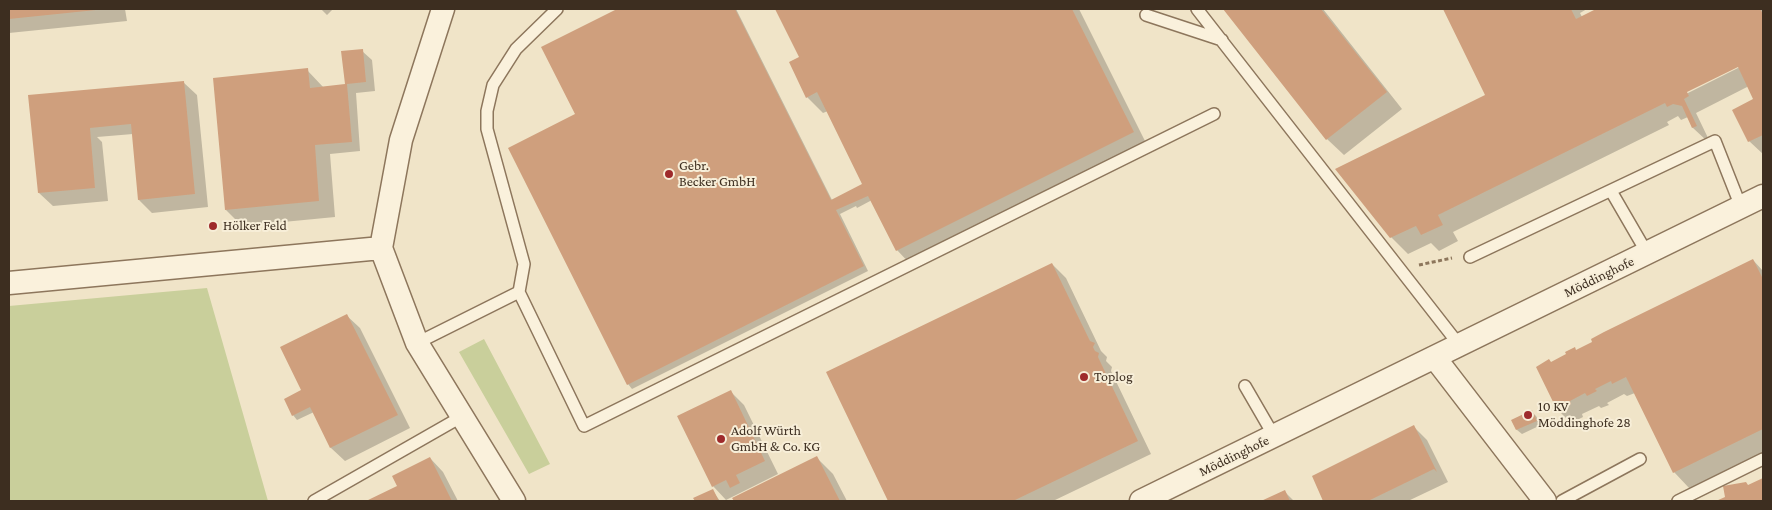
<!DOCTYPE html>
<html>
<head>
<meta charset="utf-8">
<style>
	body { margin:0 }
	#map { position:relative; width:1772px; height:510px; overflow:hidden; background:#f0e4c8; font-family:"Crimson Pro",serif }
	canvas { display:block }
	.frame { position:absolute; inset:0; border:10px solid #3d2e20; pointer-events:none }
</style>
</head>
<body>
<div id="map">
<canvas width="1772" height="510"></canvas>
<div class="frame"></div>
</div>
<script>
const g = document.querySelector('canvas').getContext('2d');
g.lineJoin = 'round';
function fill(path, color) { g.fillStyle = color; g.fill(path, 'evenodd'); }
function stroke(path, color, width, dash) { g.strokeStyle = color; g.lineWidth = width; g.lineCap = dash ? 'butt' : 'round'; g.setLineDash(dash || []); g.stroke(path); }
function label(font, color, halo, rows, align = 'center') {
  g.font = font + ' "Crimson Pro",serif'; g.lineWidth = 4; g.setLineDash([]); g.textBaseline = 'middle'; g.strokeStyle = halo; g.fillStyle = color; for (const [text, x, y, turn = 0] of rows) {
    g.save(); g.translate(x, y); g.rotate((+turn || 0) * Math.PI / 180); g.textAlign = isNaN(turn) ? turn : align; if (halo) g.strokeText(text, 0, 0); g.fillText(text, 0, 0); g.restore();
  }
}
fill(new Path2D(`
	M207,288L268,501H9V306Z
	M484,339L550,464L529,474L459,352Z`), '#c9cf9b');
fill(new Path2D(`
	M9,9H125L127,21L9,33Z
	M321,9H333L327,15Z
	M620,9H736L832,200L867,191L828,111L823,113L807,97L801,57L776,9H1079L1149,149L913,267L897,250L872,200L857,208L856,206L840,214L868,271L632,389L628,384L576,115L543,48Z
	M1225,9H1323L1402,109L1344,155L1327,139Z
	M1445,9H1587L1580,13L1582,17L1599,9H1763V154L1749,141L1755,99L1749,86L1696,113L1709,140L1707,141L1693,128L1688,117L1681,120L1678,116L1667,122L1669,125L1453,232L1458,241L1439,251L1431,243L1408,254L1391,237L1487,95ZM1739,65L1740,67L1678,98L1677,96Z
	M362,51L372,60L375,91L356,93L360,151L330,154L335,217L242,226L226,210L307,70L324,88L346,86Z
	M183,82L197,95L208,207L152,213L139,200L133,134L97,137L102,142L108,201L53,206L39,193L30,96Z
	M1753,260L1763,271V453L1690,489L1674,472L1635,393L1627,396L1624,394L1607,403L1609,405L1601,408L1599,406L1582,414L1583,417L1571,423L1558,410L1537,367L1551,363L1577,351Z
	M1052,264L1066,278L1101,351L1107,357L1106,361L1112,367L1111,371L1151,454L1053,501H890L828,373Z
	M346,315L360,328L410,428L345,461L331,448L314,412L297,420L293,415L303,391Z
	M731,392L744,405L778,474L726,500L713,486Z
	M1531,411L1536,416L1541,425L1522,434L1517,430L1513,421Z
	M1414,427L1427,440L1448,482L1408,501H1325L1313,476Z
	M430,458L443,472L458,501H369L398,487Z
	M817,458L833,474L847,501H735L734,499Z
	M1763,479V501H1719L1748,486Z
	M712,490L720,501H696L695,499Z
	M1284,491L1294,501H1264Z`), '#0003');
fill(new Path2D(`
	M9,9H95L96,10L9,19Z
	M617,9H735L831,200L862,184L817,92L806,98L789,62L799,57L775,9H1072L1134,132L896,251L868,196L836,210L864,266L627,385L508,148L575,114L541,47Z
	M1223,9H1321L1387,92L1326,140Z
	M1443,9H1571L1576,19L1596,9H1760L1763,14V135L1748,142L1732,110L1753,99L1738,67L1687,92L1689,96L1684,99L1697,126L1692,128L1682,106L1673,104L1667,107L1665,103L1438,215L1443,225L1421,235L1416,226L1390,238L1335,169L1485,95Z
	M363,49L366,82L347,84L352,142L315,145L319,201L225,210L213,78L308,68L310,88L345,84L341,51Z
	M184,81L195,194L138,200L131,124L90,128L95,188L38,193L28,95Z
	M1753,259L1763,279V429L1673,473L1626,377L1612,384L1611,381L1595,389L1597,391L1587,396L1585,393L1570,401L1571,404L1557,410L1536,367L1549,359L1551,362L1566,354L1565,352L1575,347L1576,350L1592,342L1591,339L1604,332Z
	M1052,263L1090,341L1095,343L1093,347L1095,351L1099,353L1098,357L1138,441L1013,501H888L826,372Z
	M347,314L398,415L330,448L310,407L292,416L284,399L301,390L280,347Z
	M731,390L765,461L736,475L740,483L730,488L726,480L712,487L677,416Z
	M1532,410L1537,421L1516,430L1511,420Z
	M1414,425L1437,472L1434,469L1368,501H1323L1312,476Z
	M817,456L840,501H734L732,498Z
	M430,457L452,501H366L397,486L392,476Z
	M1763,478V501H1716L1725,497L1723,486L1746,482L1748,485Z
	M713,489L719,501H695L693,498Z
	M1285,490L1290,501H1261Z`), '#cf9f7d');
const lane = new Path2D(`
	M1197,9L1460,346
	M1146,15L1222,40
	M1611,191L1647,253
	M1470,257L1715,141L1741,207
	M519,292L584,426L1214,114
	M417,343L519,292L524,264L487,129V111L493,85L516,49L557,9
	M1245,386L1274,436
	M314,501L461,417
	M1562,501L1640,459
	M1678,501L1763,459`);
const street = new Path2D(`
	M443,9L401,140L381,248L417,343L514,501
	M9,283L381,248
	M1435,358L1545,501
	M1141,501L1763,196`);
stroke(lane, '#8d765c', 14);
stroke(street, '#8d765c', 25);
stroke(new Path2D(`
	M1419,265L1452,258`), '#8d765c', 3, [4, 2.5]);
stroke(lane, '#faf1dc', 11);
stroke(street, '#faf1dc', 22);
for (const [x, y, r, color] of [
	[669,174,5,"#9e2a2b"],
	[213,226,5,"#9e2a2b"],
	[1084,377,5,"#9e2a2b"],
	[1528,415,5,"#9e2a2b"],
	[721,439,5,"#9e2a2b"]
]) { const dot = new Path2D(); dot.arc(x, y, r, 0, 2 * Math.PI); g.fillStyle = color; g.fill(dot); stroke(dot, '#f7eed8', 2); }
label('14px', '#3d2e20', '#f7eed8', [
	["Gebr.",679,166],
	["Becker GmbH",679,182],
	["Hölker Feld",223,226],
	["Toplog",1094,377],
	["10 KV",1538,407],
	["Möddinghofe 28",1538,423],
	["Adolf Würth",731,431],
	["GmbH & Co. KG",731,447]
], 'left');
label('14px', '#3d2e20', '#f7eed8', [
	["Möddinghofe",1599,277,-26],
	["Möddinghofe",1234,456,-26]
]);
</script>
</body>
</html>
